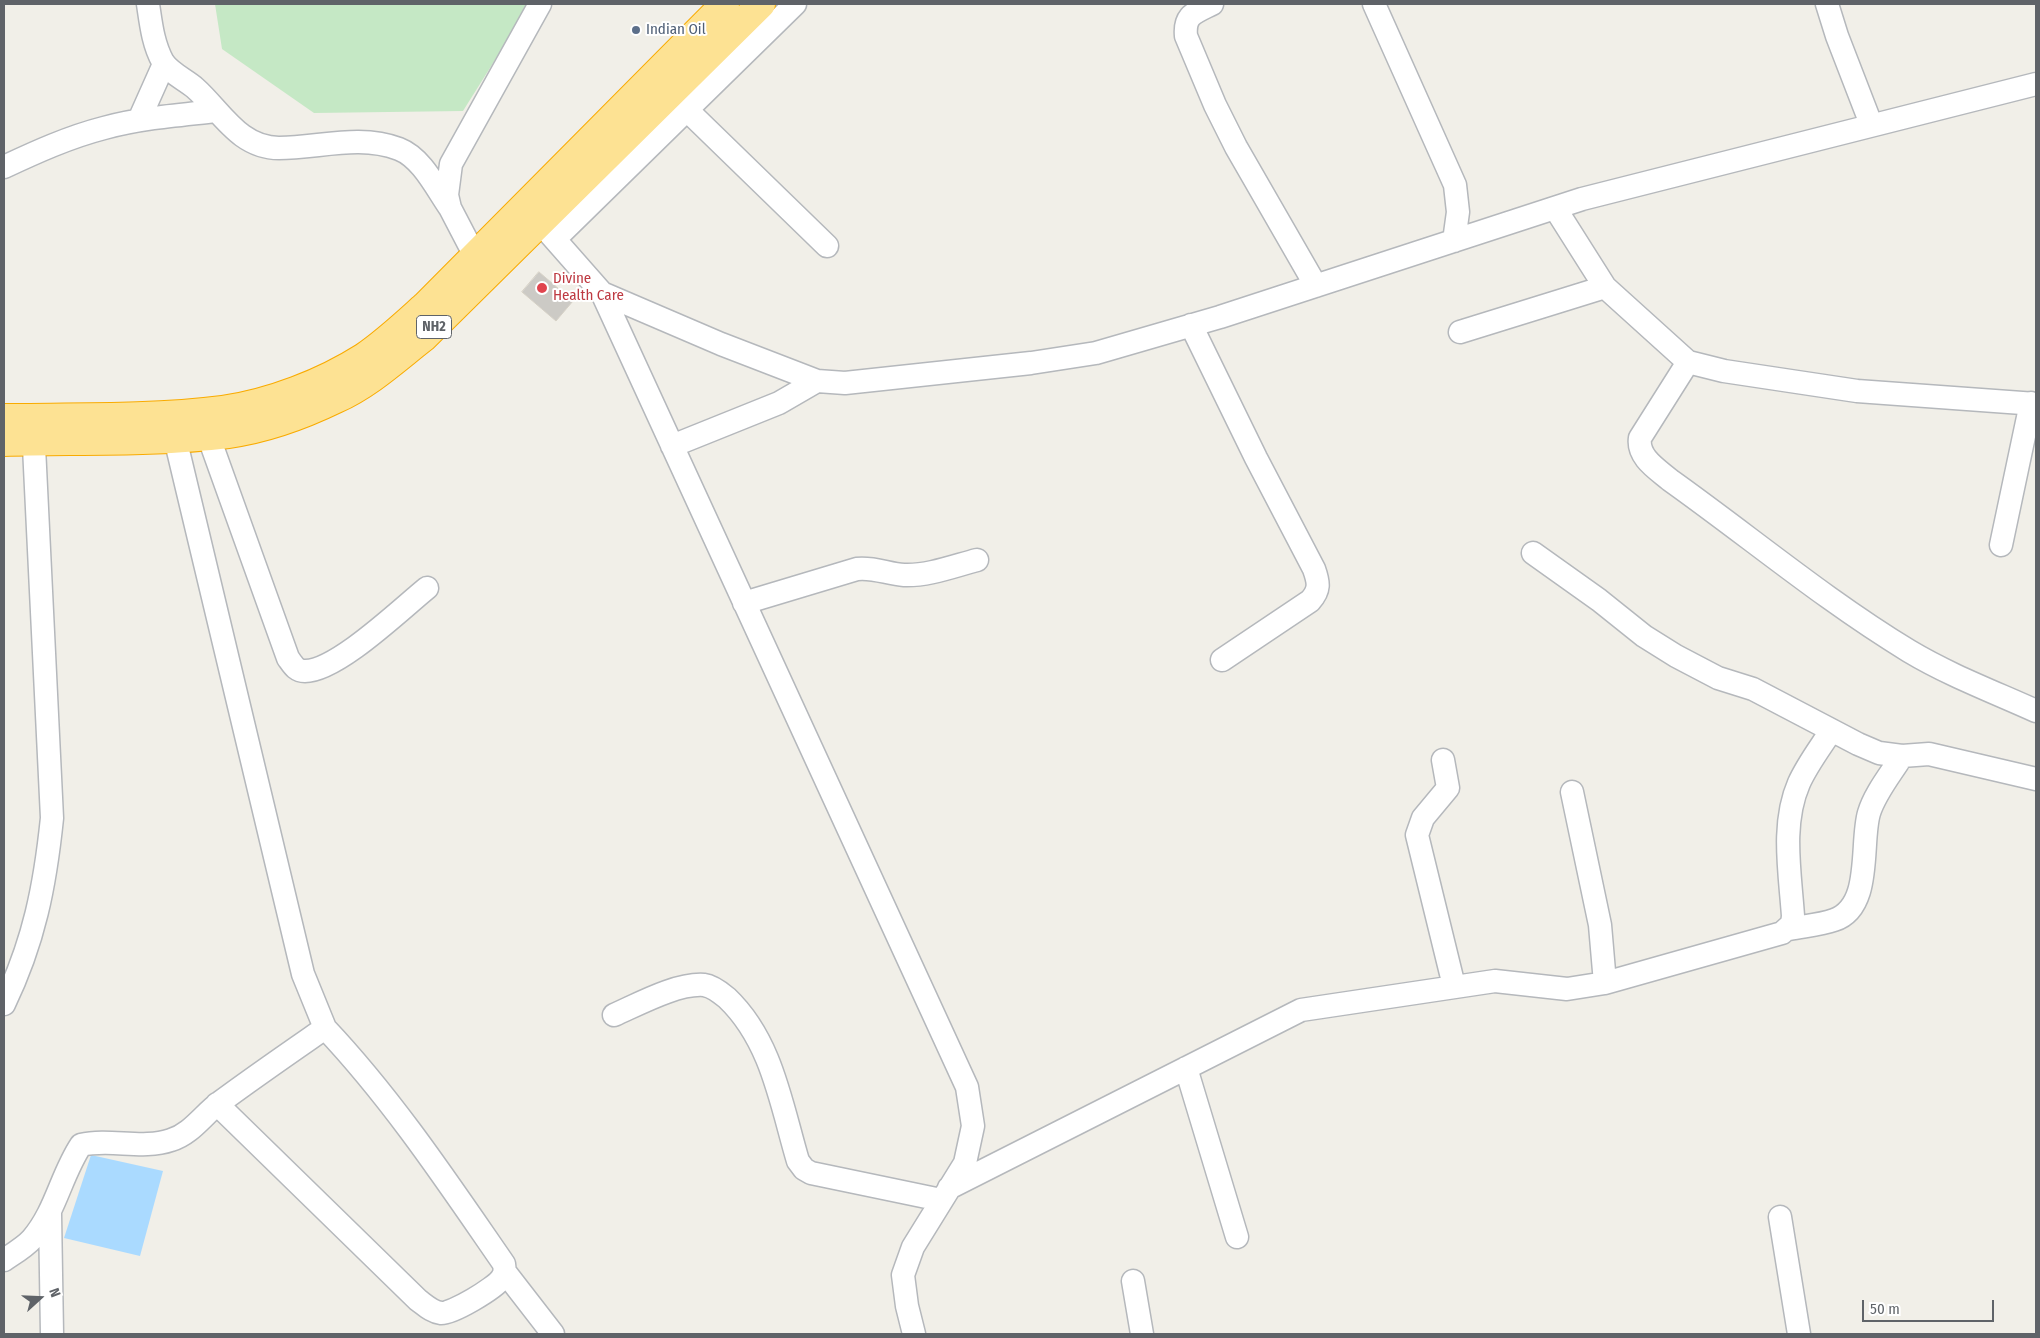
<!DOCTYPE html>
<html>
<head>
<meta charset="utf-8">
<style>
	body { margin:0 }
	#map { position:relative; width:2040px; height:1338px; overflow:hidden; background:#f1efe8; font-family:"Fira Sans Condensed",sans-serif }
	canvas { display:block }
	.frame { position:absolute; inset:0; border:5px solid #5f6368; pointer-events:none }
	.north { position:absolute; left:15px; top:1273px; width:50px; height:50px; -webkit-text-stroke:4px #fff; paint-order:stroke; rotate:70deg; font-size:14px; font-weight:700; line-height:20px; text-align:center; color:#5f6368 }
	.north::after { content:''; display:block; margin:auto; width:18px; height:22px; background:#5f6368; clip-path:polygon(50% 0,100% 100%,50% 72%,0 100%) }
	.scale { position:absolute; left:1862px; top:1300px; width:132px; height:22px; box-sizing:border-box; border:2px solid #5f6368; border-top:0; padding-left:6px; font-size:15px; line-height:18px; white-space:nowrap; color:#5f6368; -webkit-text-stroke:4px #fff; paint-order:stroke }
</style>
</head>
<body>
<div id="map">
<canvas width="2040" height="1338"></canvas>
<div class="frame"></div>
<div class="north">N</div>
<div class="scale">50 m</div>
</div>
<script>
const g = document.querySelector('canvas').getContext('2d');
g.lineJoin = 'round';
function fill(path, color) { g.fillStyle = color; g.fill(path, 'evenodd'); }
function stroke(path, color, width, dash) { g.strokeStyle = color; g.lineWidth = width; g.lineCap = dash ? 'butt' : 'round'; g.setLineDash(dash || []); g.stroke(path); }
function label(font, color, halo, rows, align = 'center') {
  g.font = font + ' "Fira Sans Condensed",sans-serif'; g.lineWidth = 4; g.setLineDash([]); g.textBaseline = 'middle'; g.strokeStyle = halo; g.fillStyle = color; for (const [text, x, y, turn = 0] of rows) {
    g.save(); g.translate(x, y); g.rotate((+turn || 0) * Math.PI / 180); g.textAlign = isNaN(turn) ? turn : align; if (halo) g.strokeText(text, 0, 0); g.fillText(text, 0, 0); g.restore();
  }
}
fill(new Path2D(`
	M215,4H526L505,44L463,111L314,113L222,49Z`), '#c5e8c5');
fill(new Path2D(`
	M91,1155L163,1171L140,1256L64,1238Z`), '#aadaff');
const building = new Path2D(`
	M539,272L573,301L556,321L522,292Z`);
fill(building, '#cccac5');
stroke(building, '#d6d1c6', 1);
const minor = new Path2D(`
	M148,4C151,24 153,44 163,62C170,73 186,80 195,88C221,111 239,148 279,148C319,148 359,134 399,149C422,158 436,188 450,208
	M1212,4C1194,13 1184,15 1186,36L1215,105L1236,147L1316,286
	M1374,4L1455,185L1458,212L1454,241
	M1827,4L1837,36L1871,124
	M687,110L827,246
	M139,120L164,64
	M4,167C36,152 69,137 104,128C141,118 179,115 217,111
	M1555,208L1605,287L1688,362L1724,371L1857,391L2036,404
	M528,209L602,293L967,1087L973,1126L965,1163L913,1247L903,1275L907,1306L914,1334
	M556,238L795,4
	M475,256L450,208L447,195L451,164L540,4
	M602,293L721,344L817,381L845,383L1031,363L1096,353L1220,317L1582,199L2036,84
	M1191,325L1256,458L1314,569C1319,583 1320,590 1310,601L1222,660
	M1460,332L1605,287
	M1688,362L1640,438C1637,457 1657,469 1670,480C1750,537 1825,600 1909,651C1949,675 1994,692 2036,711
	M208,435L288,658C293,665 296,671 305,671C337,671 401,609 427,588
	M672,446L779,403L817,381
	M2001,545L2031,403
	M1533,553L1599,600L1644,636L1676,656L1718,678L1753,689L1858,744L1879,753L1902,756L1929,754L2036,779
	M744,603L857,569C874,567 888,574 904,575C928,576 954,566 977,560
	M1443,760L1448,788L1423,818L1417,835L1454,986
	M1572,792L1600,925L1605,983
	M1789,929C1803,926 1820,925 1834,920C1873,907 1860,843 1869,813C1875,793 1891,774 1902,756
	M4,1004C34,942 45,886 52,818L33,426
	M614,1015C639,1004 677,983 704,985C712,986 721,993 727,998C772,1041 781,1104 798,1161L804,1169L811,1173L941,1200
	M1186,1068L1237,1237
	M217,1104L418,1300C425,1305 432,1312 441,1313C452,1314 495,1288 501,1279C505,1274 505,1270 504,1264C448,1183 393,1100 325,1028
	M949,1188L1301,1010L1495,981L1567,989L1605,983L1782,933L1792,924L1793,916C1790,872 1781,824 1799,783C1807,765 1820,748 1831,731
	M50,1214L52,1334
	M1780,1217L1799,1334
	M4,1260C13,1254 25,1247 32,1239C56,1211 61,1175 81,1145C110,1138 143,1150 171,1140C191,1134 203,1115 219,1103C254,1077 289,1053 325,1028L303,974L175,438
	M505,1272L553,1334
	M1133,1281L1142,1334`);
const highway = new Path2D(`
	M4,418C76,417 151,419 223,410C271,403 323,383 364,357C386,342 405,324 425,306L725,4
	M4,442C78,440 154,443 228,434C265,429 303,415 336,399C368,385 396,359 423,338L761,4`);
stroke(minor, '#b5b8bc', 25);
stroke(highway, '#f9ab00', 30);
stroke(minor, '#fff', 22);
stroke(highway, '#fde293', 28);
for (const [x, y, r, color] of [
	[636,30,5,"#5c6f8a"],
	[542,288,6,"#e0444e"]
]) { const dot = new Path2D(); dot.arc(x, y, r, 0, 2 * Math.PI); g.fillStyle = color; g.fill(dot); stroke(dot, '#fff', 2); }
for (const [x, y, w] of [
	[434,327,35]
]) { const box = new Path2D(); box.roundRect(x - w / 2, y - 11.5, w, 23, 4); g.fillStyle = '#fff'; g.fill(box); stroke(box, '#5f6368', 1); }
label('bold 14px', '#5f6368', null, [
	["NH2",434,327]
]);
label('15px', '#4e5e75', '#fff', [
	["Indian Oil",646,30]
], 'left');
label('15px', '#be3a42', '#fff', [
	["Divine",553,279],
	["Health Care",553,296]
], 'left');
</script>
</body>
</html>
